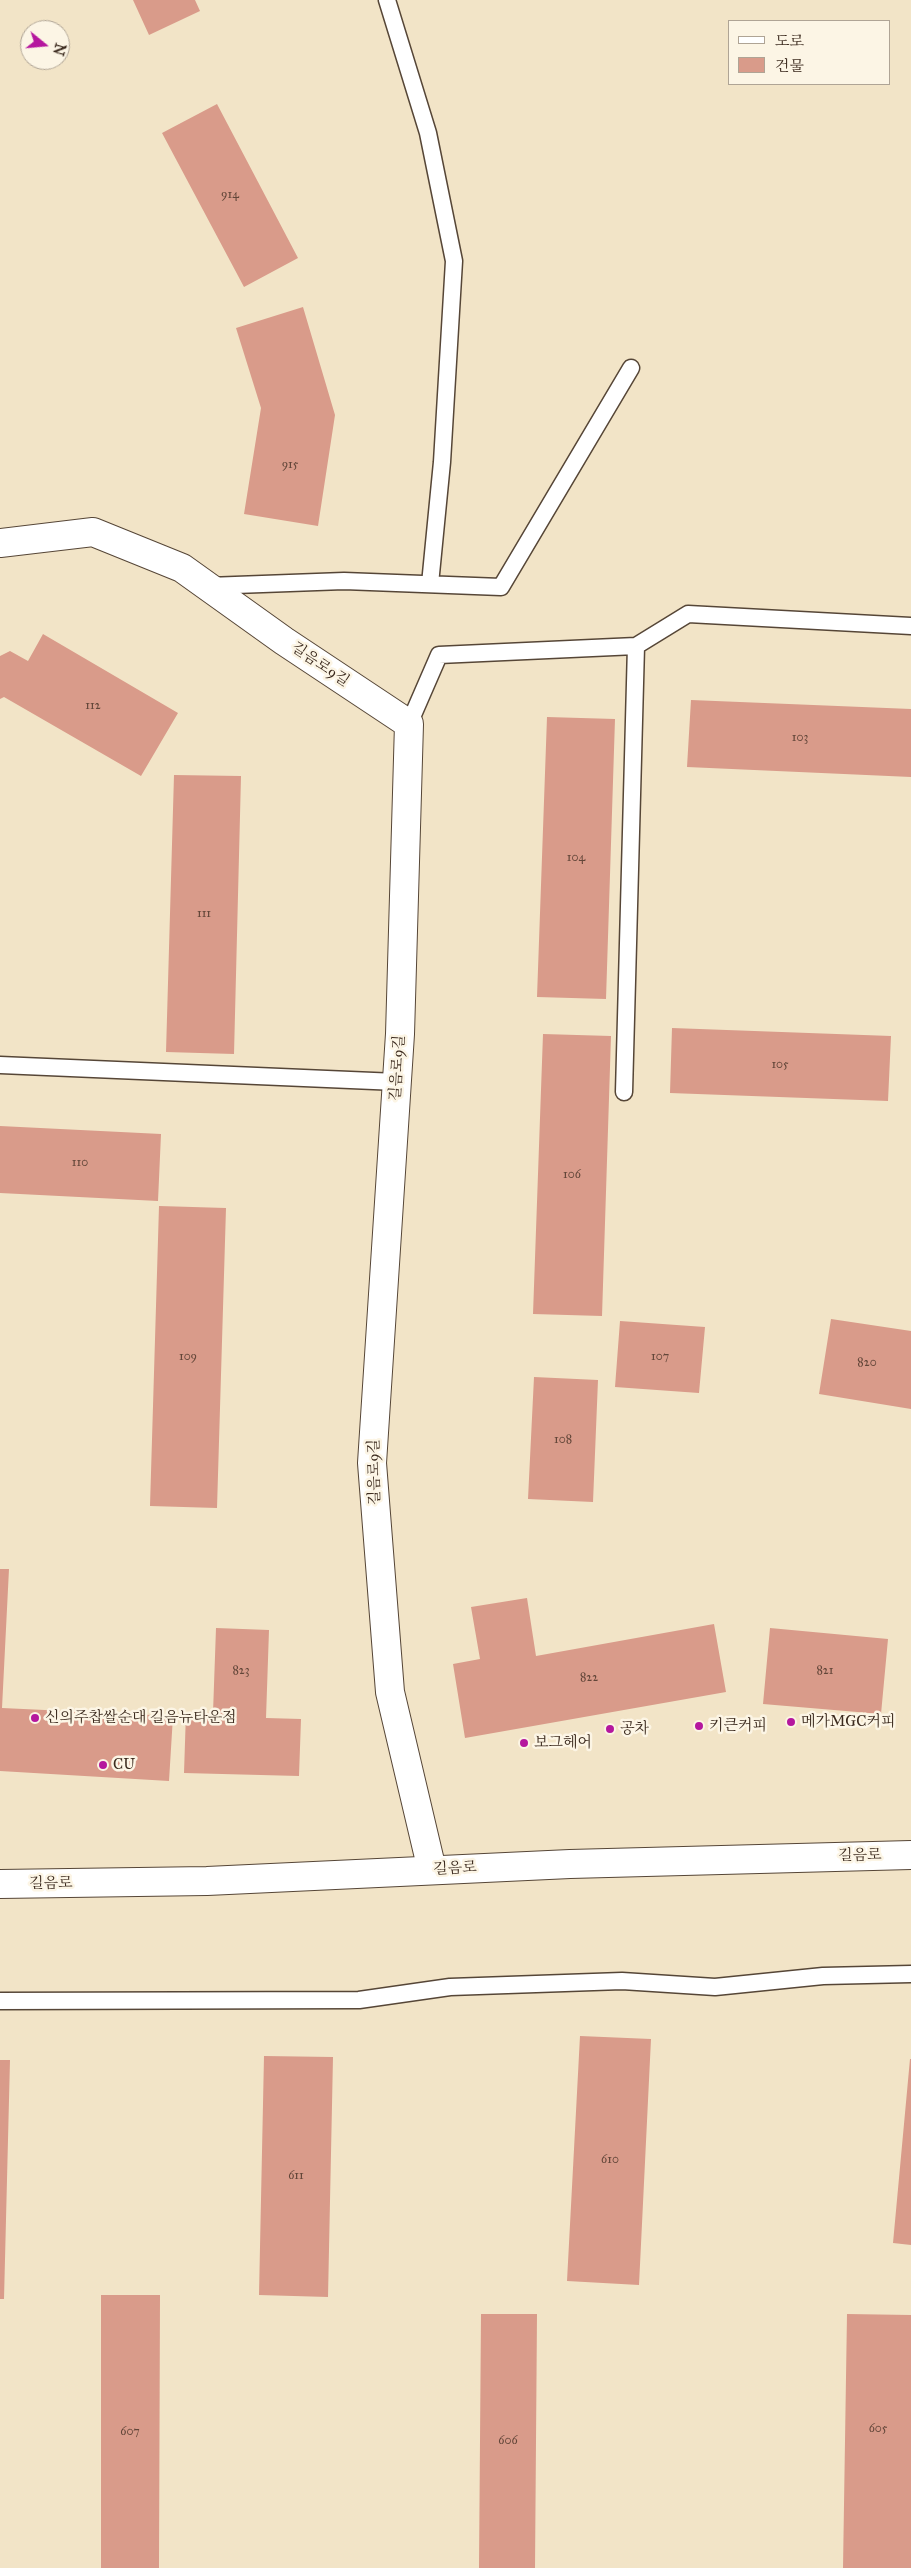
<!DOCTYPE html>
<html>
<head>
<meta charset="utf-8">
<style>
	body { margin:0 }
	#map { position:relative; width:911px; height:2568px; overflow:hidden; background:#f2e4c7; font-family:"IM FELL Great Primer","Noto Serif KR",serif }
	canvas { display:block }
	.legend { position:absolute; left:728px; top:20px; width:162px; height:65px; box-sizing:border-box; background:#fcf5e5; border:1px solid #afa495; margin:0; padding:6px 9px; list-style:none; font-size:15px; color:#3b2a1e }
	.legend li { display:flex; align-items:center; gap:10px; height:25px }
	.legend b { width:25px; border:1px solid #afa495 }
	.north { position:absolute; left:20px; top:20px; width:50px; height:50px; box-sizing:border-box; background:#fcf5e5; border:1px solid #afa495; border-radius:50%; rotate:107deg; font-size:14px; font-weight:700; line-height:20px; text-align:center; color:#3b2a1e }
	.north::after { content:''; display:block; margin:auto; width:18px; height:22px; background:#b5179e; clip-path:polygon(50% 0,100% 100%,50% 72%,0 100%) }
</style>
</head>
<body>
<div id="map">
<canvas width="911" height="2568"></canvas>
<ul class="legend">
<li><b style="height:6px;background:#fff"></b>도로</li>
<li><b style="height:14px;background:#d99b8a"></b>건물</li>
</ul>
<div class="north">N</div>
</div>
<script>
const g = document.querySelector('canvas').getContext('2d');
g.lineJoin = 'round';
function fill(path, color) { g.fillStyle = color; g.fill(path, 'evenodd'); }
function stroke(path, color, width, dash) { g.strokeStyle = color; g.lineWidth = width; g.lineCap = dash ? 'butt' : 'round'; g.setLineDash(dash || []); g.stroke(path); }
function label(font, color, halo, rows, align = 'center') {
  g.font = font + ' "IM FELL Great Primer","Noto Serif KR",serif'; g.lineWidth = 5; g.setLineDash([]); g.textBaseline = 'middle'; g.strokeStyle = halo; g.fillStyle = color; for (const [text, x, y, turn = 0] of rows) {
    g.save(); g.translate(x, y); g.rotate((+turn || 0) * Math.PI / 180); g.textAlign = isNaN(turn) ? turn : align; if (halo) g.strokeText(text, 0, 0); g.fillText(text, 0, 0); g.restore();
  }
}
fill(new Path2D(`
	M133,0H195L200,11L149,35Z
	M217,104L298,258L244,287L162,133Z
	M303,307L335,415L318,526L244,514L261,408L236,328Z
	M43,634L178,713L141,776L4,697L0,699V656L10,651L28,661Z
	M691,700L911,709V777L687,767Z
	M547,717L615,719L606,999L537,997Z
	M174,775L241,776L234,1054L166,1052Z
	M672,1028L891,1036L888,1101L670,1093Z
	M543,1034L611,1036L602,1316L533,1314Z
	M0,1126L161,1134L158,1201L0,1193Z
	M159,1206L226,1208L217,1508L150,1506Z
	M831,1319L911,1331V1409L819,1394Z
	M620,1321L705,1327L699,1393L615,1387Z
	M534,1377L598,1380L593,1502L528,1499Z
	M0,1569H9L2,1708L173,1716L169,1781L0,1771Z
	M527,1598L536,1656L714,1624L726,1692L465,1738L453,1664L480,1659L471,1607Z
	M216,1628L269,1630L266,1718L301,1719L299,1776L184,1773L186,1712L213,1713Z
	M770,1628L888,1639L881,1714L763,1704Z
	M580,2036L651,2039L639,2285L567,2281Z
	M264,2056L333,2057L328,2297L259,2295Z
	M910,2059H911V2245L893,2243Z
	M0,2060H10L4,2299H0Z
	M101,2295H160L159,2568H101Z
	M481,2314H537L535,2568H479Z
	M847,2314L911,2315V2568H843Z`), '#d99b8a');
const service = new Path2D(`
	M387,0L428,133L454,261L442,462L430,584
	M208,586L344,581L501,587L631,368
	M409,724L439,655L636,646L688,614L911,626
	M0,1065L397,1082
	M624,1092L636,646
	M0,2001L359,2000L450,1987L622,1981L715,1987L823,1976L911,1974`);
const minor = new Path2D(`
	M0,543L93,532L182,568L284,641L409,724L400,1034L372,1463L390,1692L432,1870`);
const tertiary = new Path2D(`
	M0,1884L207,1881L570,1864L911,1855`);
stroke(service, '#564637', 19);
stroke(minor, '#564637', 30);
stroke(tertiary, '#564637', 30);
stroke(service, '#fff', 16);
stroke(minor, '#fff', 28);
stroke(tertiary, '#fff', 28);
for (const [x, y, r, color] of [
	[35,1718,5,"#b5179e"],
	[791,1722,5,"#b5179e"],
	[699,1726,5,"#b5179e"],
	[610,1729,5,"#b5179e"],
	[524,1743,5,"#b5179e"],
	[103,1765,5,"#b5179e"]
]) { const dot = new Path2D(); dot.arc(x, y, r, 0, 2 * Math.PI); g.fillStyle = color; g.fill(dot); stroke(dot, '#fcf5e5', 2); }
label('12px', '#624639', null, [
	["914",230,195],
	["915",290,465],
	["112",93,706],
	["103",800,738],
	["104",576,858],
	["111",204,914],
	["105",780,1065],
	["110",80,1163],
	["106",572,1175],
	["109",188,1357],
	["107",660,1357],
	["820",867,1363],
	["108",563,1440],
	["823",241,1671],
	["821",825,1671],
	["822",589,1678],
	["610",610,2160],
	["611",296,2176],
	["605",878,2429],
	["607",130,2432],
	["606",508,2441]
]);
label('15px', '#3b2a1e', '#fcf5e5', [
	["길음로9길",320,665,34],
	["길음로9길",398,1068,-86],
	["길음로9길",375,1472,-91],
	["길음로",860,1856,-1],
	["길음로",455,1869,-3],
	["길음로",51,1884,-1]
]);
label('15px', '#3b2a1e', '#fcf5e5', [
	["신의주찹쌀순대 길음뉴타운점",45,1718],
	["메가MGC커피",801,1722],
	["키큰커피",709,1726],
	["공차",620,1729],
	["보그헤어",534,1743],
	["CU",113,1765]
], 'left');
</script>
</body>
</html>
